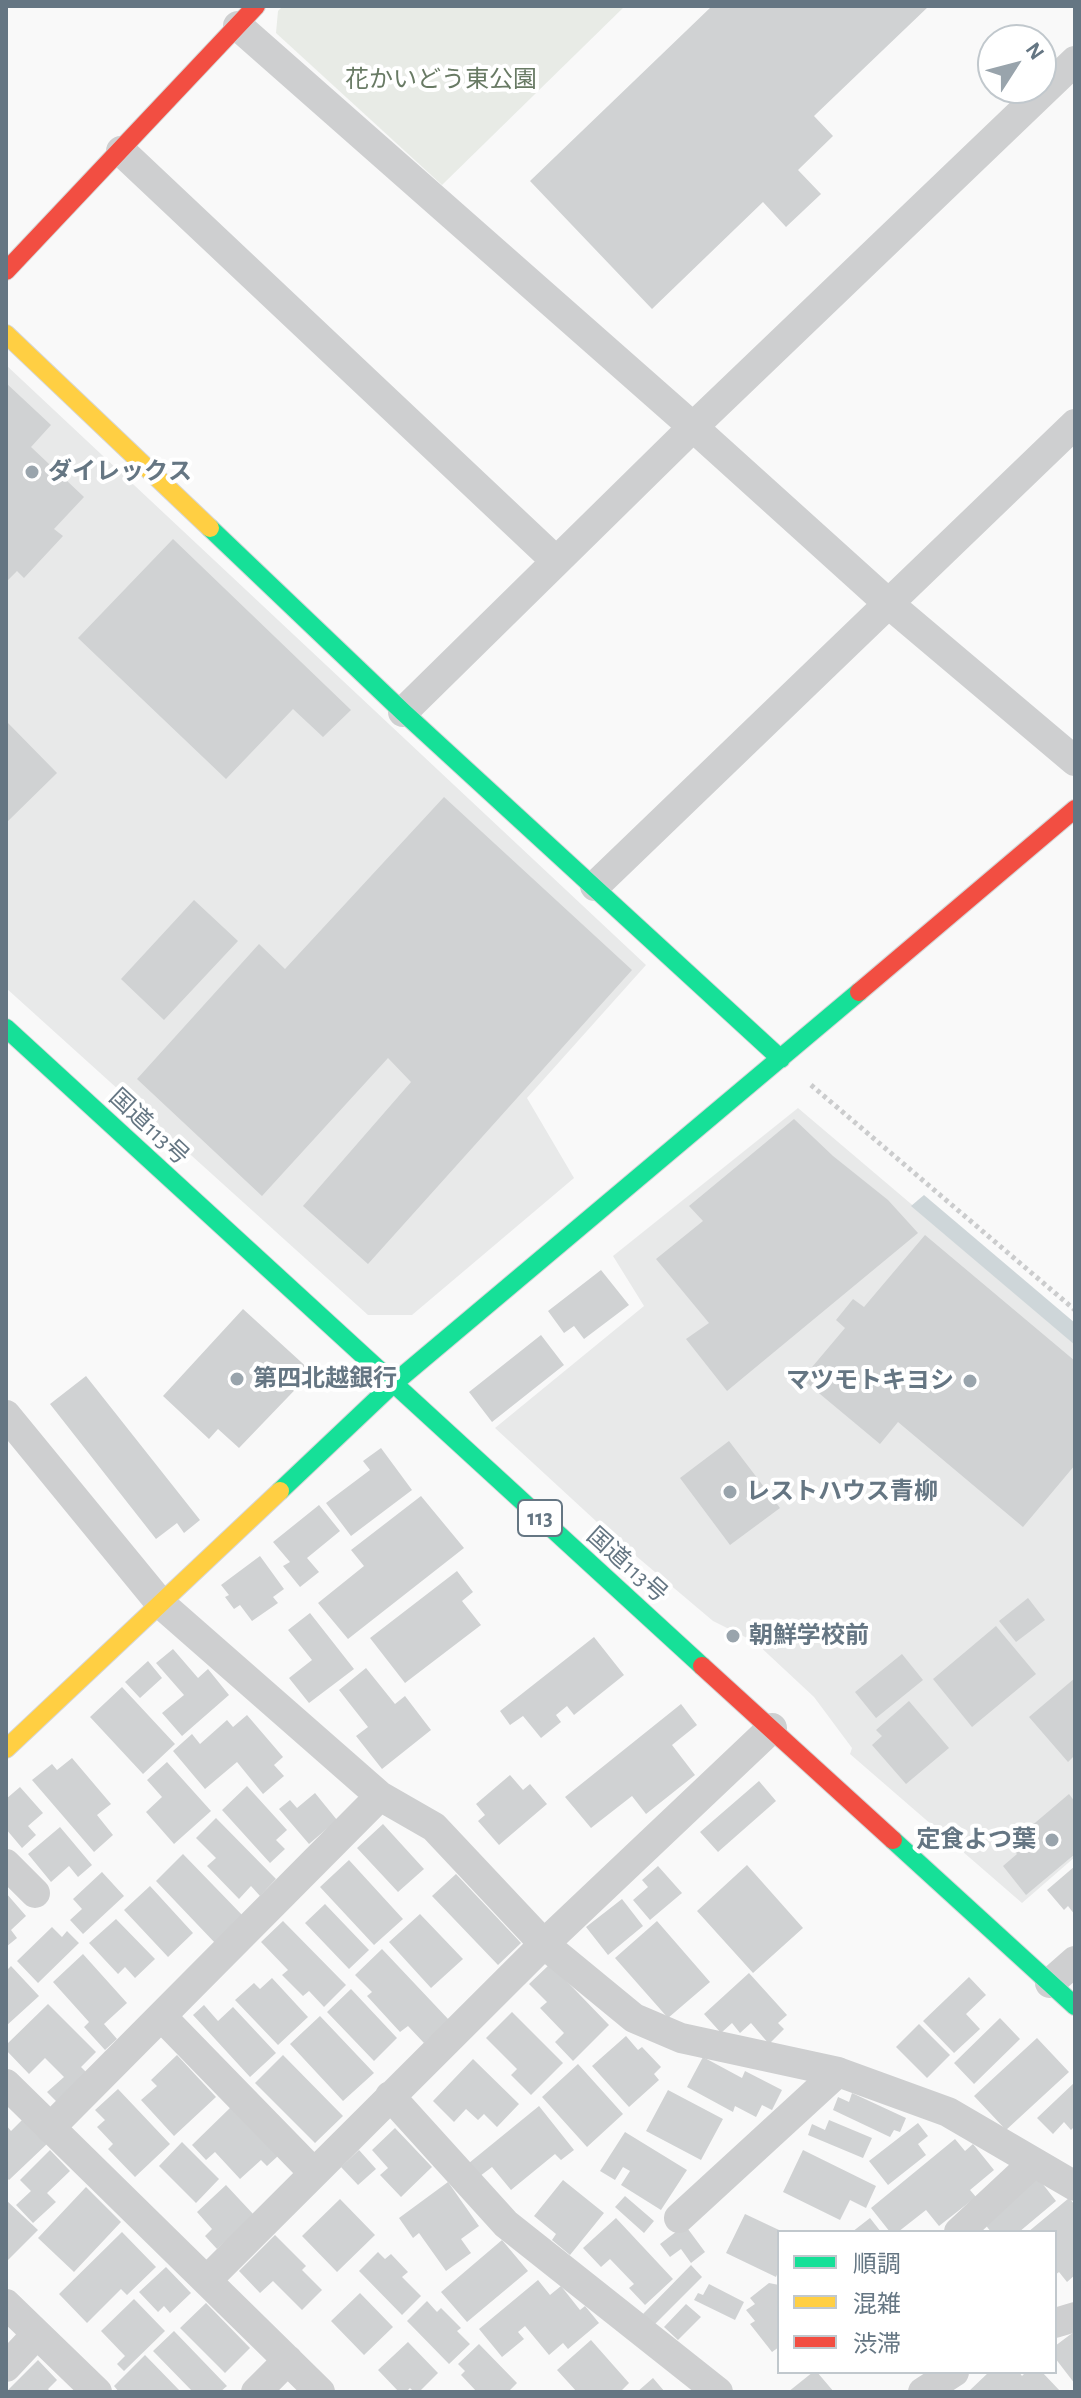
<!DOCTYPE html>
<html>
<head>
<meta charset="utf-8">
<style>
	body { margin:0 }
	#map { position:relative; width:1081px; height:2398px; overflow:hidden; background:#f9f9f9; font-family:"Alegreya Sans","Noto Sans JP",sans-serif }
	canvas { display:block }
	.frame { position:absolute; inset:0; border:8px solid #657683; pointer-events:none }
	.legend { position:absolute; left:777px; top:2230px; width:280px; height:144px; box-sizing:border-box; background:#fff; border:2px solid #c1c8cd; margin:0; padding:10px 14px; list-style:none; font-size:24px; color:#657683 }
	.legend li { display:flex; align-items:center; gap:16px; height:40px }
	.legend b { width:40px; border:2px solid #c1c8cd }
	.north { position:absolute; left:977px; top:24px; width:80px; height:80px; box-sizing:border-box; background:#fff; border:2px solid #c1c8cd; border-radius:50%; rotate:54deg; font-size:22px; font-weight:700; line-height:32px; text-align:center; color:#657683 }
	.north::after { content:''; display:block; margin:auto; width:28px; height:36px; background:#99a4ac; clip-path:polygon(50% 0,100% 100%,50% 72%,0 100%) }
</style>
</head>
<body>
<div id="map">
<canvas width="1081" height="2398"></canvas>
<div class="frame"></div>
<ul class="legend">
<li><b style="height:10px;background:#16e098"></b>順調</li>
<li><b style="height:10px;background:#ffcf43"></b>混雑</li>
<li><b style="height:10px;background:#f24e42"></b>渋滞</li>
</ul>
<div class="north">N</div>
</div>
<script>
const g = document.querySelector('canvas').getContext('2d');
g.lineJoin = 'round';
function fill(path, color) { g.fillStyle = color; g.fill(path, 'evenodd'); }
function stroke(path, color, width, dash) { g.strokeStyle = color; g.lineWidth = width; g.lineCap = dash ? 'butt' : 'round'; g.setLineDash(dash || []); g.stroke(path); }
function label(font, color, halo, rows, align = 'center') {
  g.font = font + ' "Alegreya Sans","Noto Sans JP",sans-serif'; g.lineWidth = 8; g.setLineDash([]); g.textBaseline = 'middle'; g.strokeStyle = halo; g.fillStyle = color; for (const [text, x, y, turn = 0] of rows) {
    g.save(); g.translate(x, y); g.rotate((+turn || 0) * Math.PI / 180); g.textAlign = isNaN(turn) ? turn : align; if (halo) g.strokeText(text, 0, 0); g.fillText(text, 0, 0); g.restore();
  }
}
fill(new Path2D(`
	M6,365L646,965L527,1098L574,1178L412,1315H368L6,988Z
	M798,1108L1075,1343V1857L1022,1903L850,1754L852,1748L814,1697L755,1642L713,1621L610,1534L495,1428L644,1306L613,1256Z`), '#e8e9e9');
fill(new Path2D(`
	M283,6H625L442,185L276,33L278,11Z`), '#e8ebe6');
fill(new Path2D(`
	M924,1195L1075,1323V1345L911,1206Z`), '#ced6d9');
fill(new Path2D(`
	M712,6H929L814,116L833,136L798,170L821,194L786,227L763,202L652,309L530,181Z
	M6,383L51,425L31,447L84,497L54,529L63,536L24,578L17,571L6,582Z
	M173,539L351,710L323,737L293,709L226,779L78,638Z
	M6,721L57,773L6,823Z
	M444,797L632,970L368,1264L303,1206L411,1082L388,1058L262,1196L137,1079L259,944L285,969Z
	M194,900L238,941L164,1020L121,979Z
	M794,1119L833,1156L888,1200L918,1233L727,1391L686,1339L709,1323L656,1259L703,1221L689,1206Z
	M925,1235L1075,1361V1465L1023,1527L898,1422L880,1444L802,1379L845,1328L836,1320L853,1299L864,1307Z
	M601,1270L629,1305L584,1339L574,1326L564,1333L548,1311Z
	M243,1309L312,1372L239,1448L218,1429L209,1439L163,1396Z
	M541,1335L564,1365L492,1422L469,1392Z
	M86,1376L200,1520L184,1533L177,1523L156,1539L50,1404Z
	M729,1441L780,1508L730,1545L680,1478Z
	M381,1448L412,1490L351,1536L326,1503L370,1470L363,1461Z
	M421,1496L464,1548L348,1639L318,1603L364,1566L351,1550Z
	M319,1505L340,1531L307,1558L319,1572L300,1587L283,1566L290,1562L273,1542Z
	M260,1556L284,1589L273,1597L278,1603L252,1621L240,1605L234,1609L225,1597L229,1595L221,1585Z
	M457,1571L473,1592L462,1601L481,1625L405,1683L370,1638Z
	M1028,1598L1045,1620L1016,1642L999,1621Z
	M310,1613L354,1669L309,1703L289,1678L312,1660L288,1630Z
	M996,1626L1036,1674L972,1727L933,1679Z
	M594,1637L624,1675L574,1715L567,1706L556,1715L561,1722L541,1738L523,1716L510,1725L500,1711Z
	M173,1649L198,1678L208,1669L229,1695L182,1736L162,1713L184,1695L156,1663Z
	M902,1654L923,1680L876,1718L855,1692Z
	M148,1661L162,1678L140,1698L125,1682Z
	M366,1668L395,1704L405,1696L431,1730L382,1769L356,1736L368,1727L339,1690Z
	M1075,1678V1755L1068,1762L1029,1717Z
	M122,1687L175,1744L143,1774L90,1717Z
	M909,1701L949,1748L906,1784L872,1745L882,1736L876,1730Z
	M681,1704L697,1725L672,1745L695,1775L646,1814L632,1796L591,1828L565,1797Z
	M247,1715L283,1757L274,1765L284,1776L263,1794L237,1762L205,1789L173,1751L192,1734L200,1744L227,1720L233,1727Z
	M72,1758L111,1804L97,1815L113,1835L94,1852L32,1780L52,1764L57,1770Z
	M167,1762L211,1811L174,1844L146,1812L162,1797L147,1780Z
	M510,1775L523,1790L530,1784L547,1804L499,1845L478,1821L485,1815L476,1804Z
	M759,1781L776,1801L718,1852L700,1832Z
	M247,1786L287,1830L276,1840L285,1849L270,1863L222,1810Z
	M20,1787L43,1813L28,1826L36,1835L22,1848L6,1829V1799Z
	M315,1793L337,1820L309,1844L279,1809L290,1800L297,1808Z
	M1069,1794L1075,1802V1854L1026,1895L1003,1866L1017,1854L1009,1845Z
	M216,1818L276,1879L260,1896L251,1886L239,1899L207,1866L216,1858L196,1838Z
	M383,1824L424,1869L398,1892L357,1848Z
	M60,1827L92,1865L78,1877L69,1866L51,1882L28,1854Z
	M183,1854L244,1917L216,1944L156,1881Z
	M349,1860L403,1919L374,1945L320,1887Z
	M747,1865L803,1928L753,1973L697,1911Z
	M658,1866L682,1893L650,1920L633,1900L648,1887L642,1880Z
	M1075,1866V1915L1068,1906L1064,1910L1047,1890Z
	M102,1872L124,1896L83,1934L70,1920L82,1909L73,1899Z
	M456,1874L521,1943L498,1965L432,1896Z
	M150,1886L193,1933L168,1957L124,1910Z
	M6,1893L26,1916L11,1930L17,1938L6,1947Z
	M622,1899L643,1926L608,1955L586,1927Z
	M325,1904L369,1950L349,1969L305,1923Z
	M420,1914L463,1959L431,1988L389,1942Z
	M116,1919L155,1959L135,1978L125,1967L118,1974L89,1943Z
	M283,1921L346,1985L324,2007L309,1991L303,1996L282,1975L288,1970L261,1942Z
	M657,1921L710,1982L668,2018L615,1958Z
	M52,1927L62,1937L67,1931L79,1943L38,1983L17,1961Z
	M382,1949L449,2020L424,2043L408,2026L400,2032L367,1996L372,1992L355,1975Z
	M83,1954L127,2003L104,2024L117,2039L105,2050L84,2027L89,2022L53,1982Z
	M550,1964L609,2025L573,2061L555,2042L564,2033L540,2008L547,2002L529,1984Z
	M11,1966L39,1996L6,2026V1971Z
	M749,1973L787,2015L778,2023L784,2029L769,2044L751,2023L740,2033L732,2023L721,2033L704,2014Z
	M969,1977L986,1995L966,2014L980,2029L954,2053L923,2021Z
	M272,1978L308,2017L278,2045L235,2000L254,1983L260,1989Z
	M351,1989L397,2038L374,2061L327,2012Z
	M48,2004L96,2052L81,2067L89,2075L59,2104L47,2092L64,2077L45,2058L29,2074L6,2050V2045Z
	M204,2005L218,2021L233,2007L276,2053L250,2077L193,2015Z
	M512,2012L563,2063L531,2095L511,2075L517,2069L486,2038Z
	M320,2016L374,2073L343,2101L290,2044Z
	M1000,2018L1020,2039L974,2084L954,2063Z
	M919,2024L950,2055L927,2078L896,2047Z
	M626,2036L638,2050L642,2047L661,2067L654,2074L659,2080L629,2107L592,2066Z
	M1037,2038L1069,2072L1006,2130L974,2096Z
	M177,2055L216,2097L174,2136L141,2100L157,2086L151,2080Z
	M283,2055L343,2116L315,2143L255,2083Z
	M703,2057L742,2078L745,2071L782,2090L772,2110L762,2105L756,2117L735,2106L733,2112L687,2087Z
	M473,2059L519,2104L497,2127L484,2114L478,2120L466,2109L454,2122L433,2101Z
	M578,2064L623,2114L587,2147L542,2097Z
	M1075,2082V2126L1071,2130L1064,2122L1053,2134L1037,2118Z
	M118,2089L170,2144L135,2177L108,2149L113,2144L97,2127L105,2120L95,2110Z
	M668,2090L723,2119L701,2160L646,2131Z
	M852,2093L906,2118L900,2132L894,2130L890,2137L833,2110L838,2097L849,2102Z
	M539,2106L574,2150L561,2160L555,2154L511,2190L492,2167L480,2176L469,2163Z
	M231,2107L278,2156L267,2166L261,2160L240,2179L215,2152L206,2160L192,2145Z
	M24,2118L48,2143L9,2180L6,2177V2125L11,2131Z
	M829,2120L872,2138L863,2158L808,2135L812,2124L825,2130Z
	M918,2123L928,2136L918,2144L926,2155L888,2185L869,2161Z
	M395,2128L432,2167L401,2197L380,2175L388,2168L372,2150Z
	M625,2132L687,2170L661,2210L621,2185L630,2171L623,2167L615,2180L600,2171Z
	M955,2139L965,2151L973,2144L994,2170L970,2190L976,2197L939,2226L926,2210L898,2232H890L871,2208Z
	M182,2142L219,2179L196,2203L159,2166Z
	M50,2150L70,2171L47,2193L56,2202L33,2223L16,2205L31,2191L20,2180Z
	M359,2150L376,2169L358,2185L341,2167Z
	M803,2150L876,2186L866,2208L850,2200L840,2220L783,2192Z
	M1035,2174L1056,2201L1019,2232H991L981,2219Z
	M563,2180L604,2213L570,2255L552,2240L556,2234L534,2216Z
	M448,2182L479,2226L461,2239L471,2253L446,2271L419,2233L413,2238L399,2218Z
	M226,2185L254,2215L217,2249L205,2236L212,2229L197,2212Z
	M86,2187L121,2222L74,2272L38,2238Z
	M625,2196L654,2221L644,2233L615,2207Z
	M1069,2198L1075,2205V2275L1067,2282L1059,2272L1055,2275V2232H1028Z
	M340,2199L375,2235L337,2272L302,2236Z
	M6,2200L38,2230L6,2262Z
	M745,2214L779,2230V2270L776,2277L726,2253Z
	M616,2218L673,2279L645,2305L629,2288L634,2284L610,2259L601,2267L583,2248Z
	M870,2218L881,2232H852Z
	M685,2225L705,2252L691,2263L681,2249L670,2257L660,2244Z
	M122,2232L156,2267L127,2295L121,2289L87,2323L59,2294Z
	M275,2235L306,2266L302,2270L322,2290L302,2310L273,2281L260,2293L239,2271Z
	M502,2240L528,2271L467,2322L441,2292Z
	M378,2252L385,2259L391,2254L408,2272L402,2277L421,2296L402,2315L359,2271Z
	M691,2265L702,2277L654,2325L643,2314Z
	M166,2267L191,2293L170,2313L164,2306L158,2312L139,2292Z
	M538,2280L550,2295L561,2286L580,2310L585,2306L599,2323L568,2349L563,2343L549,2355L525,2326L518,2332L524,2339L502,2357L479,2329Z
	M769,2283L779,2285V2347L772,2352L750,2324L755,2321L746,2310L755,2304L750,2298Z
	M709,2284L744,2302L735,2320L694,2300L698,2293L703,2295Z
	M360,2293L393,2327L364,2355L331,2321Z
	M134,2299L165,2331L124,2371L117,2364L125,2356L101,2331Z
	M427,2301L437,2312L441,2308L461,2328L457,2331L470,2344L449,2364L407,2321Z
	M206,2303L250,2348L225,2373L180,2328Z
	M686,2304L701,2317L678,2340L664,2327Z
	M174,2331L227,2386L220,2392H193L153,2351Z
	M1075,2331V2384L1055,2358V2346Z
	M591,2340L629,2383L620,2392H577L557,2370Z
	M408,2342L438,2373L419,2392H414L410,2388L406,2392H399L378,2370Z
	M479,2344L517,2383L508,2392H477L461,2375L465,2371L458,2364Z
	M145,2355L181,2392H119L114,2386Z
	M38,2360L57,2380L48,2389L51,2392H6Z
	M813,2372H817L834,2392H788Z
	M989,2372H1019L1022,2376L1026,2372H1042L1061,2392H968Z
	M653,2378L665,2392H637Z`), '#d0d2d3');
const fast = new Path2D(`
	M210,528L403,712L781,1059
	M6,1028L702,1666
	M280,1491L393,1384L859,992
	M893,1840L1075,2006`);
const slow = new Path2D(`
	M6,334L210,528
	M6,1749L280,1491`);
const jam = new Path2D(`
	M6,271L256,6
	M859,992L1075,809
	M702,1666L893,1840`);
stroke(fast, '#d5d6d7', 20);
stroke(slow, '#d5d6d7', 20);
stroke(jam, '#d5d6d7', 20);
stroke(new Path2D(`
	M811,1085L1075,1310`), '#cbcccd', 5, [4, 4]);
stroke(new Path2D(`
	M238,26L693,427L889,604L1075,761
	M121,151L556,561
	M403,712L693,427L1075,61
	M595,886L1075,424
	M6,1415L161,1604L380,1796L434,1827L544,1944L634,2018L681,2038L838,2072L948,2112L1075,2186
	M6,1864L35,1893
	M1050,1983L1075,1961
	M162,2017L313,2172
	M6,2084L320,2392
	M390,2096L506,2224L718,2392
	M50,2128L380,1796
	M679,2218L838,2072
	M959,2232L1033,2163
	M207,2280L544,1944L772,1728
	M6,2304L97,2392
	M1055,2323L1075,2317
	M6,2367L37,2334
	M256,2392L288,2360
	M923,2392L954,2372`), '#cecfd0', 30);
stroke(fast, '#16e098', 18);
stroke(slow, '#ffcf43', 18);
stroke(jam, '#f24e42', 18);
for (const [x, y, r, color] of [
	[32,472,8,"#99a4ac"],
	[237,1379,8,"#99a4ac"],
	[970,1381,8,"#99a4ac"],
	[730,1492,8,"#99a4ac"],
	[733,1636,8,"#99a4ac"],
	[1052,1840,8,"#99a4ac"]
]) { const dot = new Path2D(); dot.arc(x, y, r, 0, 2 * Math.PI); g.fillStyle = color; g.fill(dot); stroke(dot, '#fff', 3); }
for (const [x, y, w] of [
	[540,1518,44]
]) { const box = new Path2D(); box.roundRect(x - w / 2, y - 18, w, 36, 6); g.fillStyle = '#fff'; g.fill(box); stroke(box, '#657683', 2); }
label('bold 22px', '#657683', null, [
	["113",540,1518]
]);
label('24px', '#687a64', '#fff', [
	["花かいどう東公園",441,80]
]);
label('bold 24px', '#657683', '#fff', [
	["ダイレックス",48,472],
	["第四北越銀行",253,1379],
	["マツモトキヨシ",954,1381,"right"],
	["レストハウス青柳",746,1492],
	["朝鮮学校前",749,1636],
	["定食よつ葉",1036,1840,"right"]
], 'left');
label('24px', '#657683', '#fff', [
	["国道113号",149,1127,43],
	["国道113号",627,1565,42]
]);
</script>
</body>
</html>
